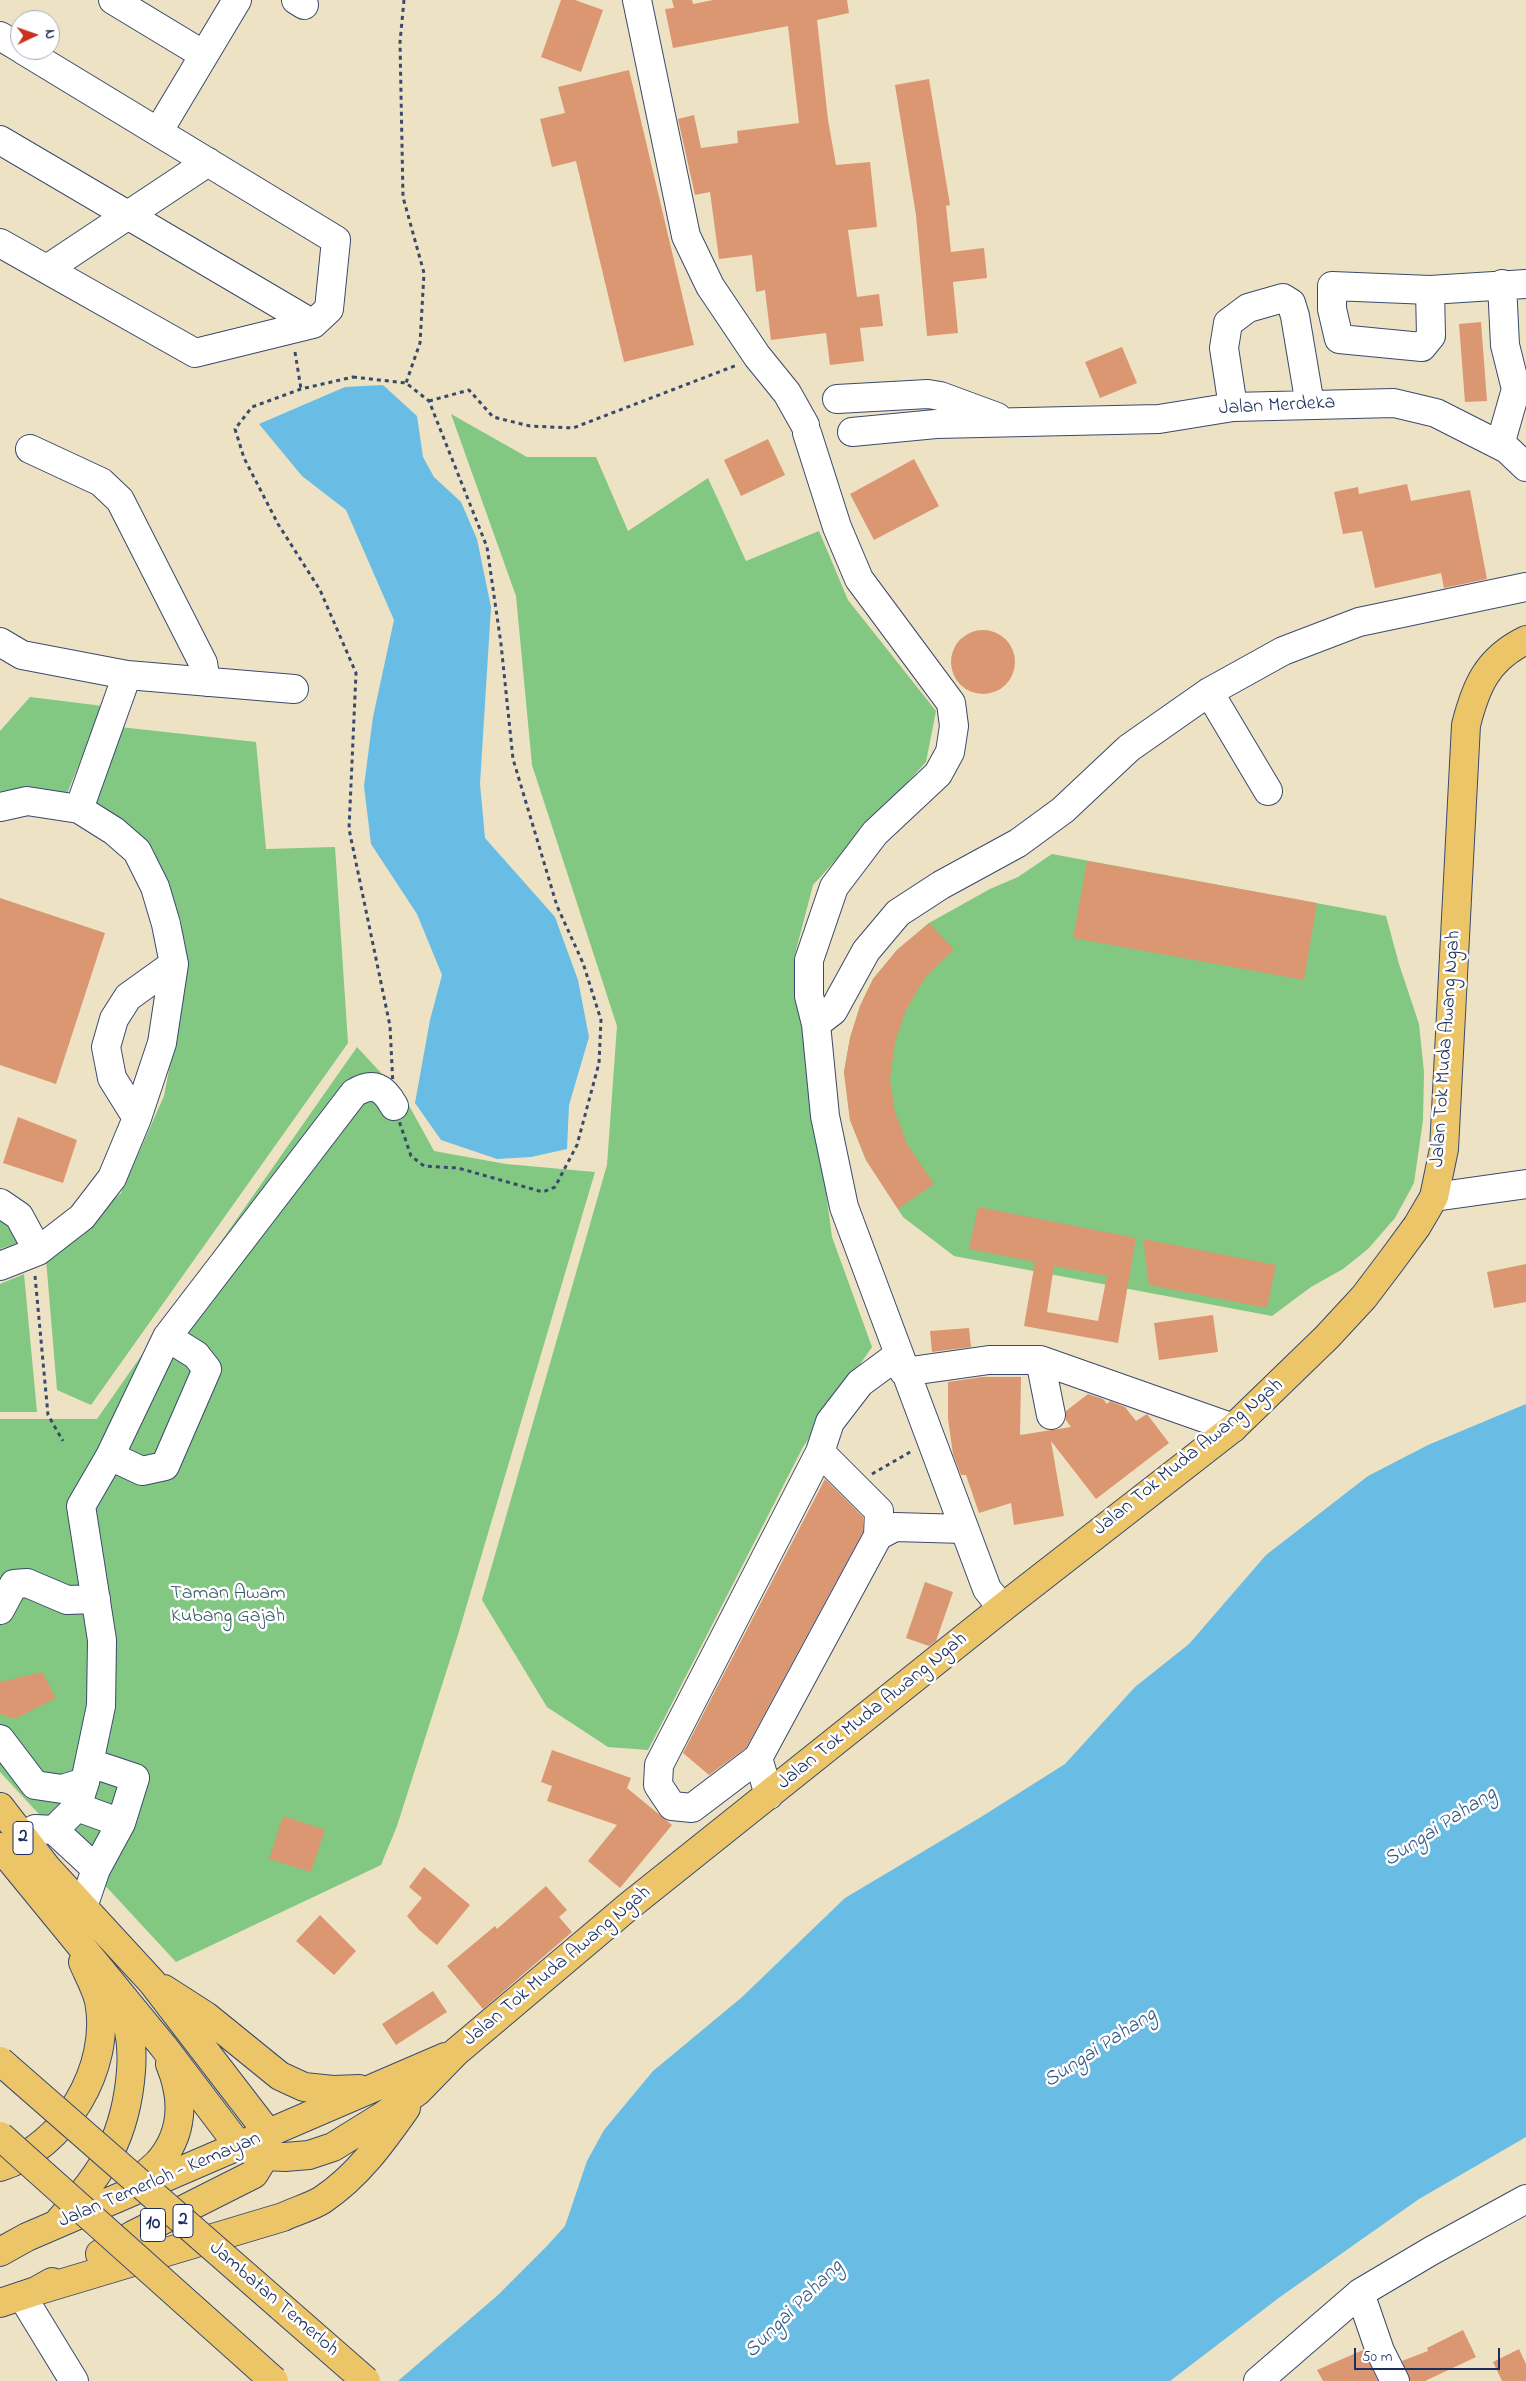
<!DOCTYPE html>
<html>
<head>
<meta charset="utf-8">
<style>
	body { margin:0 }
	#map { position:relative; width:1526px; height:2381px; overflow:hidden; background:#ede2c3; font-family:"Indie Flower",sans-serif }
	canvas { display:block }
	.north { position:absolute; left:10px; top:10px; width:50px; height:50px; box-sizing:border-box; background:#fff; border:1px solid #a4acbf; border-radius:50%; rotate:87deg; font-size:14px; font-weight:700; line-height:20px; text-align:center; color:#1b2f5e }
	.north::after { content:''; display:block; margin:auto; width:18px; height:22px; background:#c8321e; clip-path:polygon(50% 0,100% 100%,50% 72%,0 100%) }
	.scale { position:absolute; left:1354px; top:2348px; width:146px; height:22px; box-sizing:border-box; border:2px solid #1b2f5e; border-top:0; padding-left:6px; font-size:15px; line-height:18px; white-space:nowrap; color:#1b2f5e; -webkit-text-stroke:4px #fff; paint-order:stroke }
</style>
</head>
<body>
<div id="map">
<canvas width="1526" height="2381"></canvas>
<div class="north">N</div>
<div class="scale">50 m</div>
</div>
<script>
const g = document.querySelector('canvas').getContext('2d');
g.lineJoin = 'round';
function fill(path, color) { g.fillStyle = color; g.fill(path, 'evenodd'); }
function stroke(path, color, width, dash) { g.strokeStyle = color; g.lineWidth = width; g.lineCap = dash ? 'butt' : 'round'; g.setLineDash(dash || []); g.stroke(path); }
function label(font, color, halo, rows, align = 'center') {
  g.font = font + ' "Indie Flower",sans-serif'; g.lineWidth = 5; g.setLineDash([]); g.textBaseline = 'middle'; g.strokeStyle = halo; g.fillStyle = color; for (const [text, x, y, turn = 0] of rows) {
    g.save(); g.translate(x, y); g.rotate((+turn || 0) * Math.PI / 180); g.textAlign = isNaN(turn) ? turn : align; if (halo) g.strokeText(text, 0, 0); g.fillText(text, 0, 0); g.restore();
  }
}
fill(new Path2D(`
	M451,414L527,457H596L628,531L708,478L746,561L819,531L848,600L936,711L926,762L813,885L794,958L832,1237L872,1347L803,1447L648,1750L608,1747L547,1707L482,1600L607,1165L617,1026L532,765L516,596Z
	M30,697L103,706L66,796L0,797V731Z
	M120,727L256,742L266,849L335,847L348,1043L91,1405L57,1390L46,1259L121,1193L164,1096L187,975L181,921L153,849L95,806Z
	M1052,854L1386,916L1399,964L1419,1024L1424,1072L1423,1120L1414,1183L1395,1218L1368,1249L1343,1269L1311,1287L1272,1316L954,1256L903,1217L866,1160L850,1120L844,1072L850,1038L860,1006L873,979L897,950L929,923L990,889L1018,877Z
	M357,1047L406,1100L434,1151L506,1164L595,1172L457,1638L397,1826L381,1865L176,1962L0,1772V1419H97Z
	M0,1212L20,1242L0,1249Z
	M24,1274L37,1412H0V1284Z`), '#82c782');
fill(new Path2D(`
	M383,385L417,416L423,457L434,477L461,502L477,539L491,607L480,784L485,838L555,917L578,980L589,1037L569,1105L567,1149L531,1157L497,1159L441,1140L415,1103L430,1020L442,975L417,914L371,844L364,786L373,717L394,620L346,510L302,476L259,424L345,387Z
	M1526,1404V2137L1419,2199L1280,2297L1170,2381H398L498,2295L546,2247L565,2226L587,2161L604,2130L653,2071L741,1998L845,1898L981,1817L1065,1764L1135,1687L1189,1644L1266,1555L1368,1476L1428,1445Z`), '#69bde5');
fill(new Path2D(`
	M561,0H575L603,10L581,72L541,57Z
	M672,0H692L693,4L713,0H847L849,13L817,20L828,120L836,165L870,162L877,227L848,230L857,297L879,294L883,326L860,328L864,361L830,365L826,333L771,340L765,290L756,292L752,255L719,259L710,192L695,195L678,119L694,115L701,148L738,143L737,131L799,123L788,26L673,48L665,9L674,8Z
	M629,70L694,345L624,362L576,161L552,167L540,119L565,113L558,87Z
	M929,79L950,205L946,206L951,252L984,248L987,278L953,282L958,333L927,336L916,215L895,85Z
	M1481,322L1487,401L1465,402L1459,324Z
	M1122,347L1137,383L1100,398L1085,362Z
	M768,439L785,475L741,496L724,460Z
	M914,459L939,506L874,540L850,494Z
	M1407,484L1411,501L1470,490L1487,579L1444,588L1441,573L1375,588L1362,531L1343,534L1334,492L1358,487L1359,494Z
	M951 662a32 32 0 1 1 64 0a32 32 0 1 1-64 0Z
	M1087,861L1317,903L1304,980L1073,938Z
	M0,898L105,933L56,1084L0,1065Z
	M929,923L954,949L925,978L906,1010L895,1042L890,1079L895,1112L907,1144L934,1184L898,1209L866,1160L850,1120L844,1072L850,1038L860,1006L873,979L897,950Z
	M18,1117L77,1140L63,1183L3,1163Z
	M978,1207L1136,1238L1118,1343L1024,1326L1035,1262L969,1249ZM1054,1266L1107,1276L1098,1321L1047,1312Z
	M1143,1239L1276,1265L1267,1308L1149,1285Z
	M1526,1264V1302L1494,1308L1487,1272Z
	M1213,1315L1218,1352L1159,1360L1154,1323Z
	M969,1328L971,1347L932,1352L930,1331Z
	M982,1377H1021L1020,1435L1071,1427L1066,1420V1411L1088,1394L1103,1399L1107,1404L1110,1401L1125,1407L1136,1421L1147,1414L1169,1443L1096,1499L1051,1441L1064,1516L1014,1525L1011,1503L979,1513L966,1475H961L953,1454L948,1419V1382Z
	M825,1479L863,1517V1532L746,1748L709,1775L683,1753Z
	M925,1582L953,1592L936,1641L929,1646L906,1638Z
	M42,1672L56,1698L15,1719L0,1714V1682Z
	M552,1750L631,1778L627,1788L672,1825L620,1888L588,1861L617,1825L547,1801L552,1786L541,1782Z
	M283,1816L325,1830L311,1872L269,1859Z
	M424,1867L470,1905L437,1945L419,1930L407,1916L422,1898L409,1887Z
	M546,1886L567,1910L559,1917L572,1932L483,2009L447,1966L495,1926L497,1929Z
	M320,1915L356,1951L334,1975L296,1941Z
	M433,1991L447,2012L396,2045L382,2024Z
	M1463,2330L1476,2357L1425,2381H1410L1402,2361L1428,2351L1427,2348Z
	M1519,2349L1526,2364V2381H1502L1493,2362Z
	M1363,2350L1378,2381H1323L1317,2370Z`), '#db9772');
const minor = new Path2D(`
	M113,0L204,55
	M296,0L304,5
	M637,0L686,236L710,286L757,356L787,393L805,425
	M0,36L20,48
	M158,132L237,0
	M0,140L313,324
	M0,243L195,353L313,324L329,309L336,240L23,50
	M47,269L208,162
	M1430,290L1431,336L1422,347L1339,339L1332,309V286L1430,290L1526,284
	M837,399L928,394L940,396L997,417
	M1233,407L1224,348L1228,323L1248,308L1283,298L1291,303L1295,316L1310,405
	M852,432L936,424L1159,419L1233,407L1394,403L1436,413L1507,449L1526,467
	M807,433L837,527L859,579L951,703L954,726L950,752L938,774L875,833L834,887L809,960V996L816,1024L825,1116L844,1207L987,1589L1002,1608
	M1500,445L1516,389L1505,345L1502,284
	M30,449L101,482L120,500L203,663L206,682
	M0,642L22,655L127,675L294,689
	M1209,692L1268,791
	M0,807L27,801L79,809L114,831L137,851L155,887L166,924L174,964L162,1043L137,1118L112,1178L82,1217L38,1251L0,1266
	M79,809L127,675
	M816,1024L833,1011L866,951L898,913L941,885L1018,843L1063,810L1129,748L1209,692L1283,651L1359,622L1526,587
	M137,1118L112,1078L106,1047L114,1019L128,997L174,964
	M1434,1197L1526,1184
	M0,1203L19,1216L38,1251
	M1040,1360L1051,1415
	M904,1372L989,1360H1040L1233,1428
	M820,1452L830,1422L860,1383L898,1355
	M110,1456L142,1471L165,1466L207,1369L196,1355L167,1337
	M878,1536L895,1527L964,1529
	M0,1610L14,1584L27,1583L67,1600L96,1599
	M0,1739L35,1785L62,1789L85,1782
	M758,1758L692,1808L672,1806L658,1785L659,1765L820,1452L879,1511L878,1536L758,1758L769,1795
	M77,1807L121,1823
	M35,1829L54,1830L96,1869
	M54,1830L77,1807L85,1782L101,1706L102,1640L81,1506L110,1456L167,1337L354,1093C374,1081 384,1088 394,1106
	M83,1907L96,1869L121,1823L135,1778L90,1763
	M1360,2293L1380,2351L1395,2381
	M22,2296L74,2381
	M1258,2381L1360,2293L1431,2251L1526,2199`);
const major = new Path2D(`
	M0,1807L47,1868L152,1982L268,2133
	M0,1847L163,2046L239,2146L265,2156L285,2157L309,2155L333,2147L383,2116L418,2091L456,2052L629,1906L1002,1608L1233,1428L1327,1337L1364,1297L1392,1260L1417,1226L1434,1197L1444,1149L1466,725C1476,686 1487,659 1526,640
	M164,1989L206,2016L280,2076L304,2087L333,2090L359,2089
	M0,2167C64,2147 112,2068 99,2001C96,1988 88,1974 83,1962
	M134,2183C142,2177 151,2170 158,2163C184,2134 184,2098 170,2064
	M60,2220C103,2172 126,2137 131,2071C133,2046 130,2023 119,2001
	M0,2252L27,2237L445,2057
	M100,2254L133,2235L254,2174L265,2156L268,2137
	M36,2291L283,2217C295,2211 311,2207 322,2200C358,2176 382,2142 406,2108
	M0,2303L36,2291L52,2282`);
stroke(minor, '#3a4a6d', 30);
stroke(major, '#3a4a6d', 30);
stroke(new Path2D(`
	M404,0L400,42L403,197L424,273L420,343L406,383
	M295,352L301,389
	M353,377L406,383L429,401L487,547L501,644L513,759L557,906L583,963L601,1020L599,1063L577,1145L555,1187L543,1192L458,1168L424,1166L411,1156L394,1106L390,1026L349,829L356,673L320,590L278,524L244,458L235,429L252,407L301,389Z
	M429,401L469,390L493,417L530,426L573,428L737,365
	M35,1276L48,1415L63,1441
	M872,1474L912,1451`), '#3a4a6d', 3, [4, 4]);
stroke(minor, '#fff', 28);
stroke(major, '#edc569', 28);
const highwayBridge = new Path2D(`
	M0,2061L366,2381
	M0,2136L274,2381`);
stroke(highwayBridge, '#3a4a6d', 30, []);
stroke(highwayBridge, '#edc569', 28);
for (const [x, y, w] of [
	[23,1838,20],
	[183,2221,20],
	[153,2225,25]
]) { const box = new Path2D(); box.roundRect(x - w / 2, y - 16.5, w, 33, 4); g.fillStyle = '#fff'; g.fill(box); stroke(box, '#1b2f5e', 1); }
label('bold 19px', '#1b2f5e', null, [
	["2",23,1838],
	["2",183,2221],
	["10",153,2225]
]);
label('20px', '#1b2f5e', '#fff', [
	["Jalan Merdeka",1277,407,-3],
	["Jalan Tok Muda Awang Ngah",1447,1049,-86],
	["Jalan Tok Muda Awang Ngah",1189,1458,-39],
	["Jalan Tok Muda Awang Ngah",873,1712,-39],
	["Jalan Tok Muda Awang Ngah",558,1967,-40],
	["Jalan Temerloh - Kemayan",160,2181,-23],
	["Jambatan Temerloh",273,2300,41]
]);
label('20px', '#3a5d69', '#fff', [
	["Taman Awam",228,1595],
	["Kubang Gajah",228,1618]
]);
label('italic 21px', '#325a86', '#fff', [
	["Sungai Pahang",1441,1828,-33],
	["Sungai Pahang",1101,2049,-33],
	["Sungai Pahang",795,2310,-45]
]);
</script>
</body>
</html>
